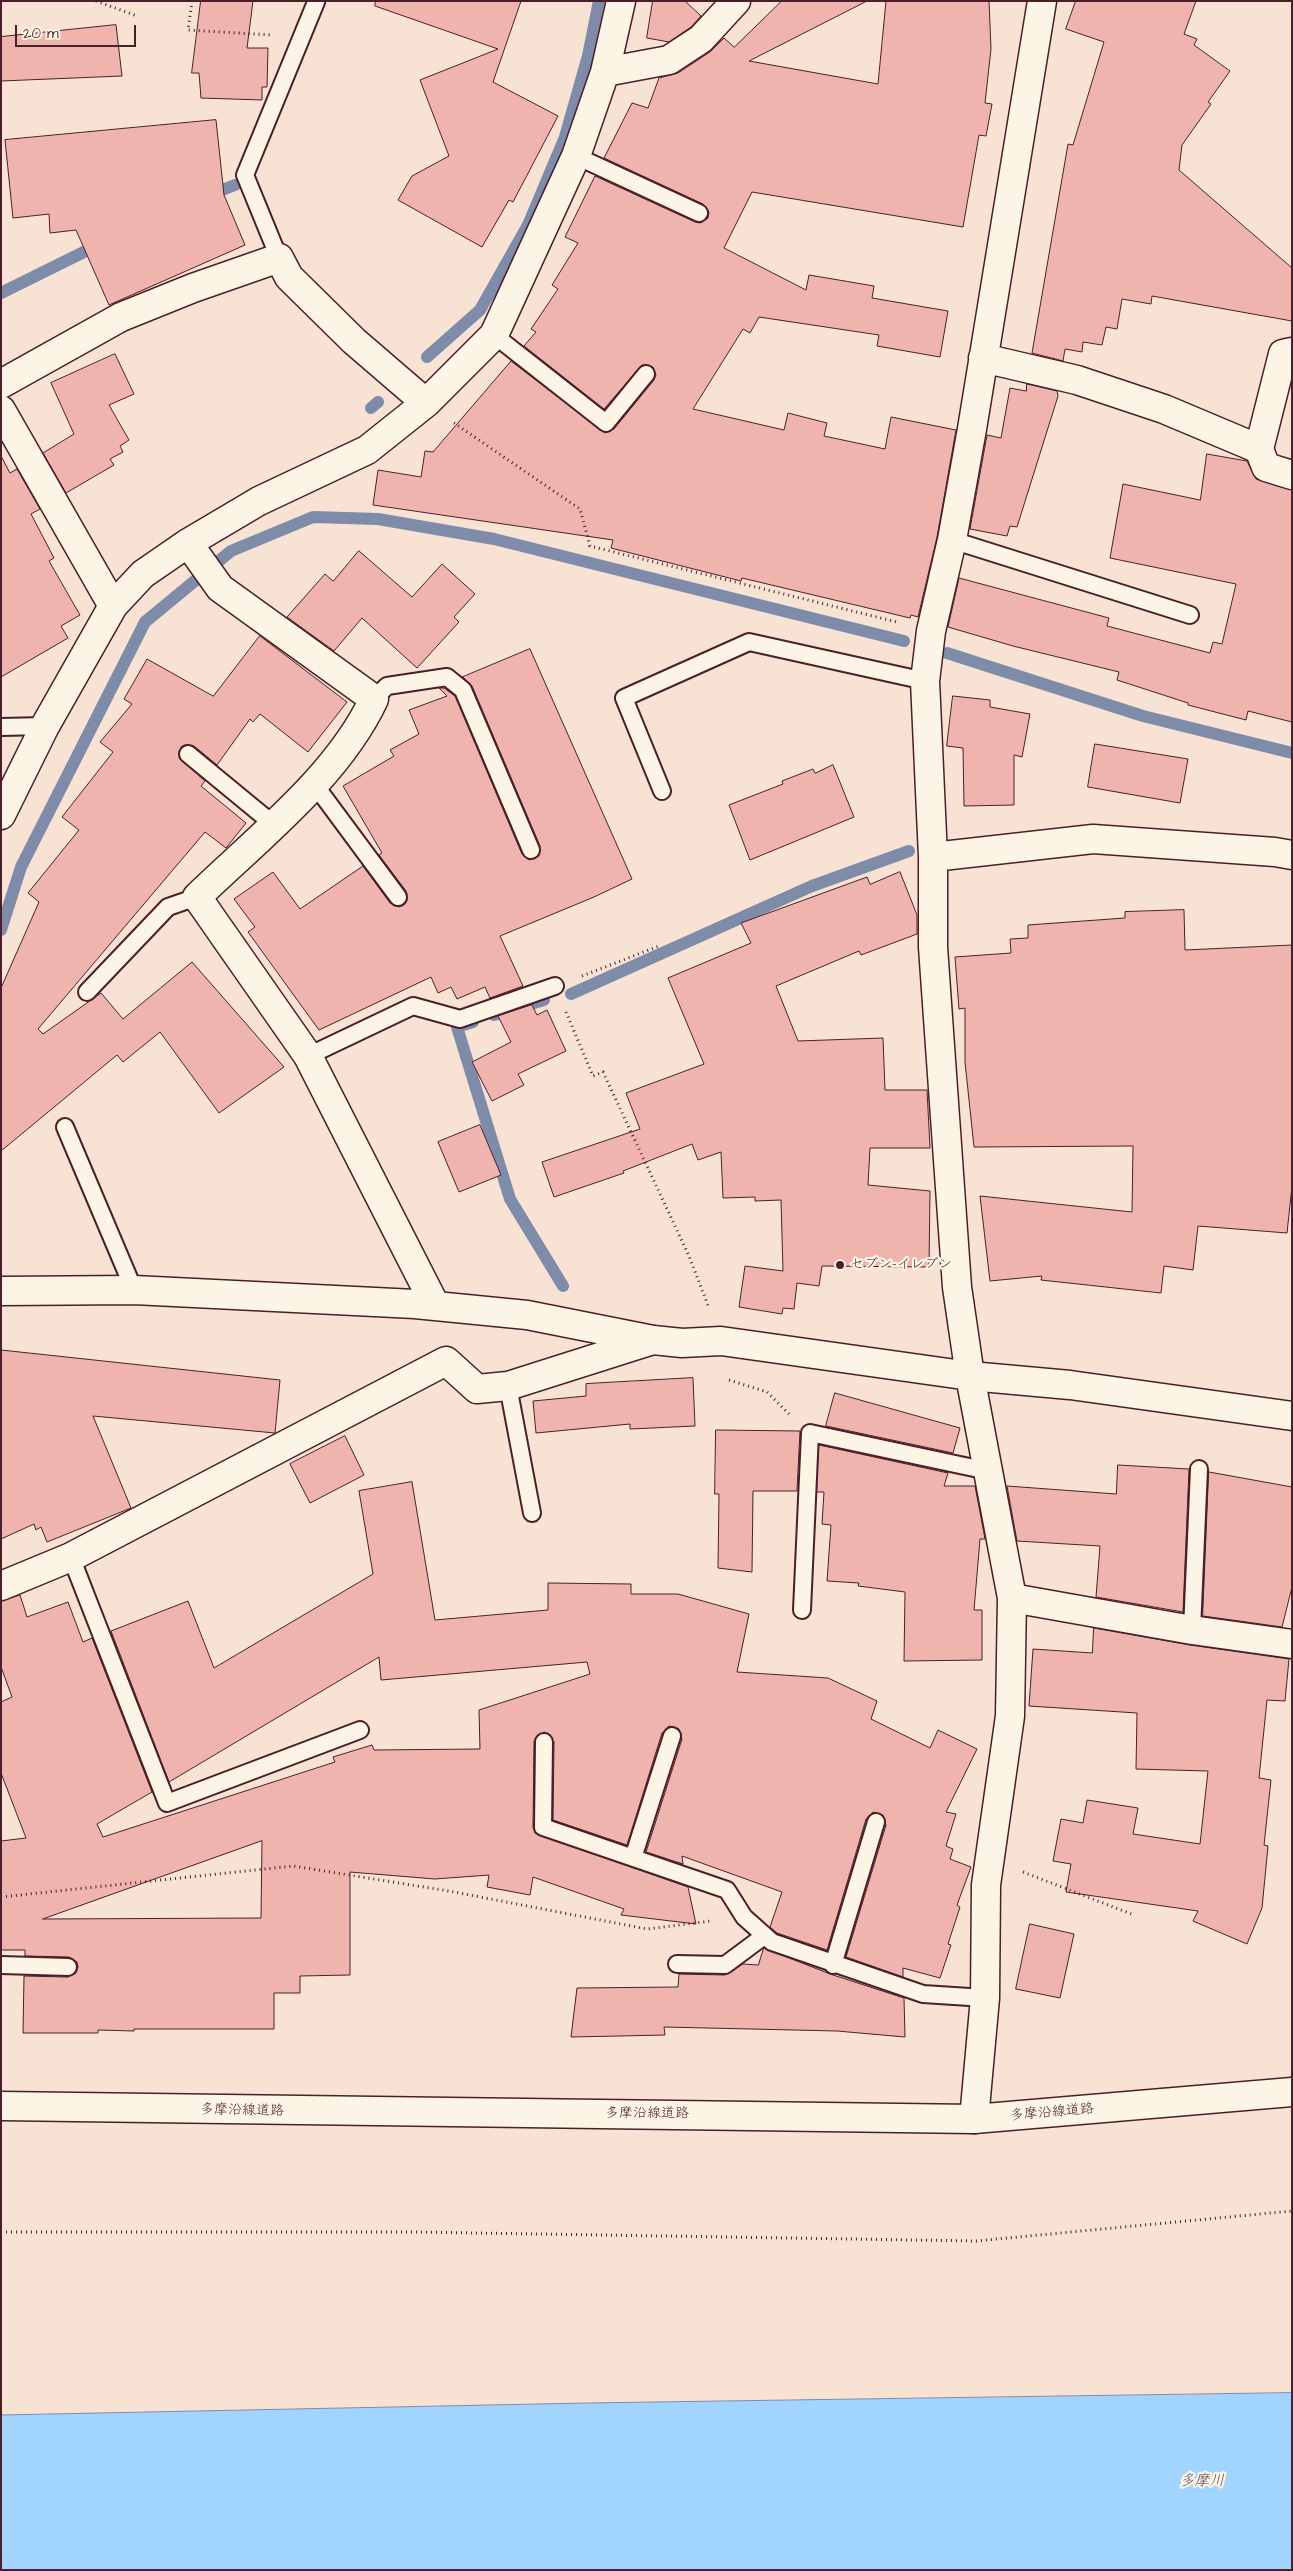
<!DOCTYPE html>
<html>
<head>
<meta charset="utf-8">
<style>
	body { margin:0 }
	#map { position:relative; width:1293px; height:2571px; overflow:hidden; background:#f8e2d4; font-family:"Architects Daughter",sans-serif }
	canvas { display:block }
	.frame { position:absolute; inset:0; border:2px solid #4a1f2b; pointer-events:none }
	.scale { position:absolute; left:15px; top:25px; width:121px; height:22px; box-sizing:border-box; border:2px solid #4a1f2b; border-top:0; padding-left:6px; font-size:15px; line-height:18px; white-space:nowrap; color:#4a1f2b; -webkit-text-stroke:4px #fcf5e5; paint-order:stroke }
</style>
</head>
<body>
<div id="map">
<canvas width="1293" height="2571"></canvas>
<div class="frame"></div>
<div class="scale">20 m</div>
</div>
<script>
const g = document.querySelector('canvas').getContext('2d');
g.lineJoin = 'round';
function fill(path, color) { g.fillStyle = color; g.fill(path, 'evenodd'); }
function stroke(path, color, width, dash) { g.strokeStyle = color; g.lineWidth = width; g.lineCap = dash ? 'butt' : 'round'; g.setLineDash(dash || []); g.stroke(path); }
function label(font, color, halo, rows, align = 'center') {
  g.font = font + ' "Architects Daughter","Klee One",sans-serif'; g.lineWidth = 4.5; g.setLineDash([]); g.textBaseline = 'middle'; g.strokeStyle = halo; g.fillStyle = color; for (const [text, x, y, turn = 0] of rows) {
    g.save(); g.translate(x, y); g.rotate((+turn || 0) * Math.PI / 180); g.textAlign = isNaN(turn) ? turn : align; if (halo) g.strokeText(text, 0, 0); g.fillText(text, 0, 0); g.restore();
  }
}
const water = new Path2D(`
	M1292,2393V2570H1V2415L587,2403Z`);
fill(water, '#a1d5ff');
stroke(water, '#7e8caa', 1);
stroke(new Path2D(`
	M207,196L235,185
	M1,293L100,244
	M427,357L480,310L528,225L565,137L588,56L599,1
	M371,408L378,402
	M947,653L1143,716L1292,753
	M1,930L21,867L145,622L231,551L313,517L378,519L494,539L904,641
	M571,994L812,886L909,851
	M494,1015L544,1000
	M473,1022L457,1027L510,1199L563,1286`), '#7e8caa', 12);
const building = new Path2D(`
	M201,1H253L247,48H268L267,87H262V100L201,98L199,73H192Z
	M376,1H521L493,82L558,116L513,202L509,200L482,247L398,200L412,176L449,156L420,80L498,49L375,6Z
	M653,1H685L701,16L691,27L669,42L647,38Z
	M782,1H867L749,61L878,84L886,1H989L991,49L985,103L992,104L986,136L979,135L963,227L752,192L724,248L806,290L809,275L874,286L872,298L948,311L940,357L877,346L879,335L759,317L750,333L743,329L693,409L784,430L788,413L827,423L824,436L885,449L891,417L956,430L937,537L918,617L911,615L910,618L742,578L741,581L611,548L613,540L373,505L378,470L421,477L425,451L433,452L511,361L605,433L614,429L654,380L656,375L653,367L642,365L604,409L524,346L536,332L531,329L558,289L552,285L578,243L565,237L595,176L695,222L700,223L708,218L709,212L703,204L604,158L632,103L648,108L659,78L678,73L710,52L724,38L734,47Z
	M1076,1H1196L1184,34L1197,39L1194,45L1230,71L1208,102L1211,104L1182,145L1179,170L1292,268V321L1152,296L1151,304L1122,299L1117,329L1106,327L1102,345L1083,342L1082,352L1065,349L1063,361L1032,353L1068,144L1073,145L1104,42L1066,29Z
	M116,25L122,76L1,81V37Z
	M216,120L224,195L245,245L109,305L76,230L50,233L49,214L13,218L5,140Z
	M115,354L134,394L109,405L129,440L120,446L123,452L110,459L114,465L66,493L43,453L74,434L51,383Z
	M1027,384L1057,391L1058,396L1017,527L1010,526L1007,536L970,529L987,435L1001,438L1010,388L1026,391Z
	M1207,454L1247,461L1256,479L1292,490V722L1248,711L1246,720L1188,705V703L1117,680L1119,672L1013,646L948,627L959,578L1109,618L1107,626L1210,653L1213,642L1222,644L1236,584L1110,558L1123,484L1200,500Z
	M1,456L10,473L17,469L40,509L31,514L54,558L49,561L80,615L61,626L68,638L1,677Z
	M359,551L412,597L442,564L475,594L454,617L459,622L417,668L362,618L334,651L287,617L325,574L333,581Z
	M260,636L347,702L308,752L260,714L253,722L250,719L217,765L194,746L185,745L181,747L179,758L205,781L201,786L246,823L226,848L205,832L38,1029L43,1034L101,993L123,1019L192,962L284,1067L219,1113L160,1032L123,1062L117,1055L1,1151V988L39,902L28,893L79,830L62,817L113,752L100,742L132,704L124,699L147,659L213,696Z
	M530,649L632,879L594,897L500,936L523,986L490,998L485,987L457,999L451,987L438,993L431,977L319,1030L248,932L255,927L234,899L273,872L300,909L363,866L390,903L399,907L404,905L407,901L406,891L379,855L382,853L343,786L394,756L390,750L419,734L409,710L447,696L439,688H444L455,696L522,854L529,860L539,856L540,846L472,686L463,677Z
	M953,696L990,700V707L1030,714L1022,757L1014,755V805L964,806L963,748L947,746Z
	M1095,744L1188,759L1180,803L1088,787Z
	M833,765L854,817L750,860L729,805L783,784L782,781L813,769L815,773Z
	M900,872L917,915V934L861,955L859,951L776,986L798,1041L883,1038L885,1090H927L930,1148H870L868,1185L930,1191L929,1267L822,1266L819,1286L797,1283L794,1309L783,1308L782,1314L739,1307L745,1266L783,1271L781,1200L755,1201V1197L723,1198L721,1152L698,1160L692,1144L623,1171L624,1173L554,1197L542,1162L640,1129L626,1093L704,1064L668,978L751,943L741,923L867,877L870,884Z
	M1184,910L1185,950L1292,945V1186L1287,1233L1198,1226L1193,1270L1164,1266L1161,1293L1041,1280L1042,1276L990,1281L980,1196L1132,1212L1133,1146L974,1147L965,1062V1008L959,1009L955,957L1011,953L1010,939L1028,938V925L1125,918V912Z
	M532,1005L537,1015L547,1010L566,1051L518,1074L524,1085L492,1101L472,1062L511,1042L498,1016Z
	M480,1125L501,1175L459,1192L438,1142Z
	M1,1350L280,1380L275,1433L93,1416L131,1508L47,1542L41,1527L36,1530L34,1524L1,1539Z
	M693,1378L695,1426L630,1429V1424L536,1433L533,1401L586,1396V1384Z
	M835,1393L960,1428L953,1453L826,1426Z
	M716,1430L800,1431L797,1491H753L752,1572L718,1568L719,1494H715Z
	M345,1436L364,1475L310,1503L290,1464Z
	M819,1445L948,1473L944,1486H975L985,1539H980L974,1610H982V1660L904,1661L905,1592L858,1586L859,1583L827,1581L831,1525L822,1524L824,1492H817Z
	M1118,1465L1189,1469L1183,1612L1096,1597L1100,1546L1017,1541L1007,1486L1116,1494Z
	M1209,1472L1292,1487V1587L1282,1627L1203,1616Z
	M412,1482L435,1620L548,1610V1583L631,1584V1594H678L749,1614L737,1672L828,1678L877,1701L871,1719L930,1748L938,1730L977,1749L946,1812L956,1814L946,1846L953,1849L950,1859L971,1867L957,1905L960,1907L948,1944L951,1945L940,1978L903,1968V1977L846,1957L886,1825L883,1815L873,1812L866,1819L827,1950L777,1933L770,1927L782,1892L682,1856L683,1864L646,1852L682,1739L679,1729L669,1726L662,1733L627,1845L553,1820L554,1742L549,1734L544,1732L536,1737L534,1742L533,1827L535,1833L688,1887L696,1924L621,1915L624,1909L533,1877L530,1895L487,1887L489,1875L435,1879L350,1872V1975L300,1976V1993H274V2029H134V2031L98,2030V2033H23L24,1976L68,1977L76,1973L78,1967L77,1962L69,1957L25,1956V1950H1V1841L26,1838L1,1773V1702L12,1697L1,1667V1601L20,1595L27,1617L68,1602L83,1642L92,1638L152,1792L97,1824L103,1837L335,1762L333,1757L372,1745L374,1750L480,1749L479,1710L590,1674L587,1662L381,1680L379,1657L169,1782L111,1631L188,1601L214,1668L373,1574L359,1491ZM262,1841L261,1918L43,1919Z
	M1094,1628L1190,1645L1289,1659L1285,1701L1267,1700L1259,1778L1271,1780L1264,1845L1268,1846L1262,1908L1247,1944L1193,1921L1198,1911L1066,1892L1071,1864L1053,1861L1061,1819L1083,1823L1087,1800L1138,1808L1133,1834L1200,1844L1208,1771L1136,1769L1137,1713L1029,1706L1033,1649L1092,1653Z
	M1030,1924L1074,1934L1060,1998L1016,1989Z
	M764,1948L830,1974L904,1998L905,2037L837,2031L664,2027L665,2035L571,2037L577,1988L678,1987L679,1974L725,1975L743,1964L758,1965Z`);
fill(building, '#f0b4ae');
stroke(building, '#4a1f2b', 1);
const lane = new Path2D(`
	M576,156L699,213
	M279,258L245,175L316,2
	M494,335L606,423L646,374
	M952,540L1190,615
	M374,699L387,686L447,677L463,690L531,850
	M1,727L45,726
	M188,754L273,824
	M315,785L398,897
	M662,791L624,698L749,642L925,681
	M87,992L168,907L197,897
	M308,1056L413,1006L460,1019L555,986
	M65,1127L134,1290
	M508,1386L532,1513
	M71,1557L167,1803L360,1730
	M802,1610L810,1433L988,1471
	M1192,1630L1199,1469
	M544,1742L543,1827L727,1890L744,1917L772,1942L923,1994L985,1998
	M633,1858L672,1736
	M677,1964L725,1965L764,1936
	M1,1965L68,1967
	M833,1965L876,1822`);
const street = new Path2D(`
	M605,72L669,60L701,39L736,1
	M983,358L1077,380L1164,409L1259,449L1266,467L1292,475
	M1,384L121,317L193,288L279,258L289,277L354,341L426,403
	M1,410L113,606
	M1259,449L1283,354L1292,352
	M188,543L220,588L374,699C338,776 258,838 197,897L308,1056L435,1305
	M1,815L45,726L113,606L143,574L188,543L259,501L367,450L426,403L494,335L576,156L605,72L621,1
	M933,857L1093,839L1275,852L1292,855
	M1,1586L71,1557L446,1361L477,1389L508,1386L653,1340
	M1012,1598L1192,1630L1292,1644
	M974,2119L985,1998L986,1885L1010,1716L1012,1598L970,1376L957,1287L933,947V857L925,681L931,631L952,540L972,429L1042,1`);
const secondary = new Path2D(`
	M1,1291L134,1290L415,1304L527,1315L653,1340L682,1343L721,1341L970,1376L1070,1385L1292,1416
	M1,2106L974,2119L1292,2092`);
stroke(lane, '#4a1f2b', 20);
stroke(street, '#4a1f2b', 31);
stroke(secondary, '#4a1f2b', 31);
stroke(new Path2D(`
	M96,1L137,16
	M192,1L188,30L271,35
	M454,423L580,509L590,546L897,622
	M582,976L659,946
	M566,1012L593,1076L603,1072L689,1256L709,1308
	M729,1380L767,1392L789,1414
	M1023,1872L1134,1915
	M1,1897L293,1866L449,1891L647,1929L711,1921
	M1,2232H414L976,2241L1292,2211`), '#4a1f2b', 3, [1, 4]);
stroke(lane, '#fcf5e5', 16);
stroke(street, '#fcf5e5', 28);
stroke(secondary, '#fcf5e5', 28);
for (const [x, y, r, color] of [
	[840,1265,5,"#4a1f2b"]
]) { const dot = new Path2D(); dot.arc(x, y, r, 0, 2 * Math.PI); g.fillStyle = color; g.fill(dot); stroke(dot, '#fcf5e5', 2); }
label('14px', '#4a1f2b', '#fcf5e5', [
	["セブン-イレブン",850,1265]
], 'left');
label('14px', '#4a1f2b', '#fcf5e5', [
	["多摩沿線道路",242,2111,1],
	["多摩沿線道路",1052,2113,-5],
	["多摩沿線道路",647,2114]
]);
label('italic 15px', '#604c60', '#fcf5e5', [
	["多摩川",1202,2482]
]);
</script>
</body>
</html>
